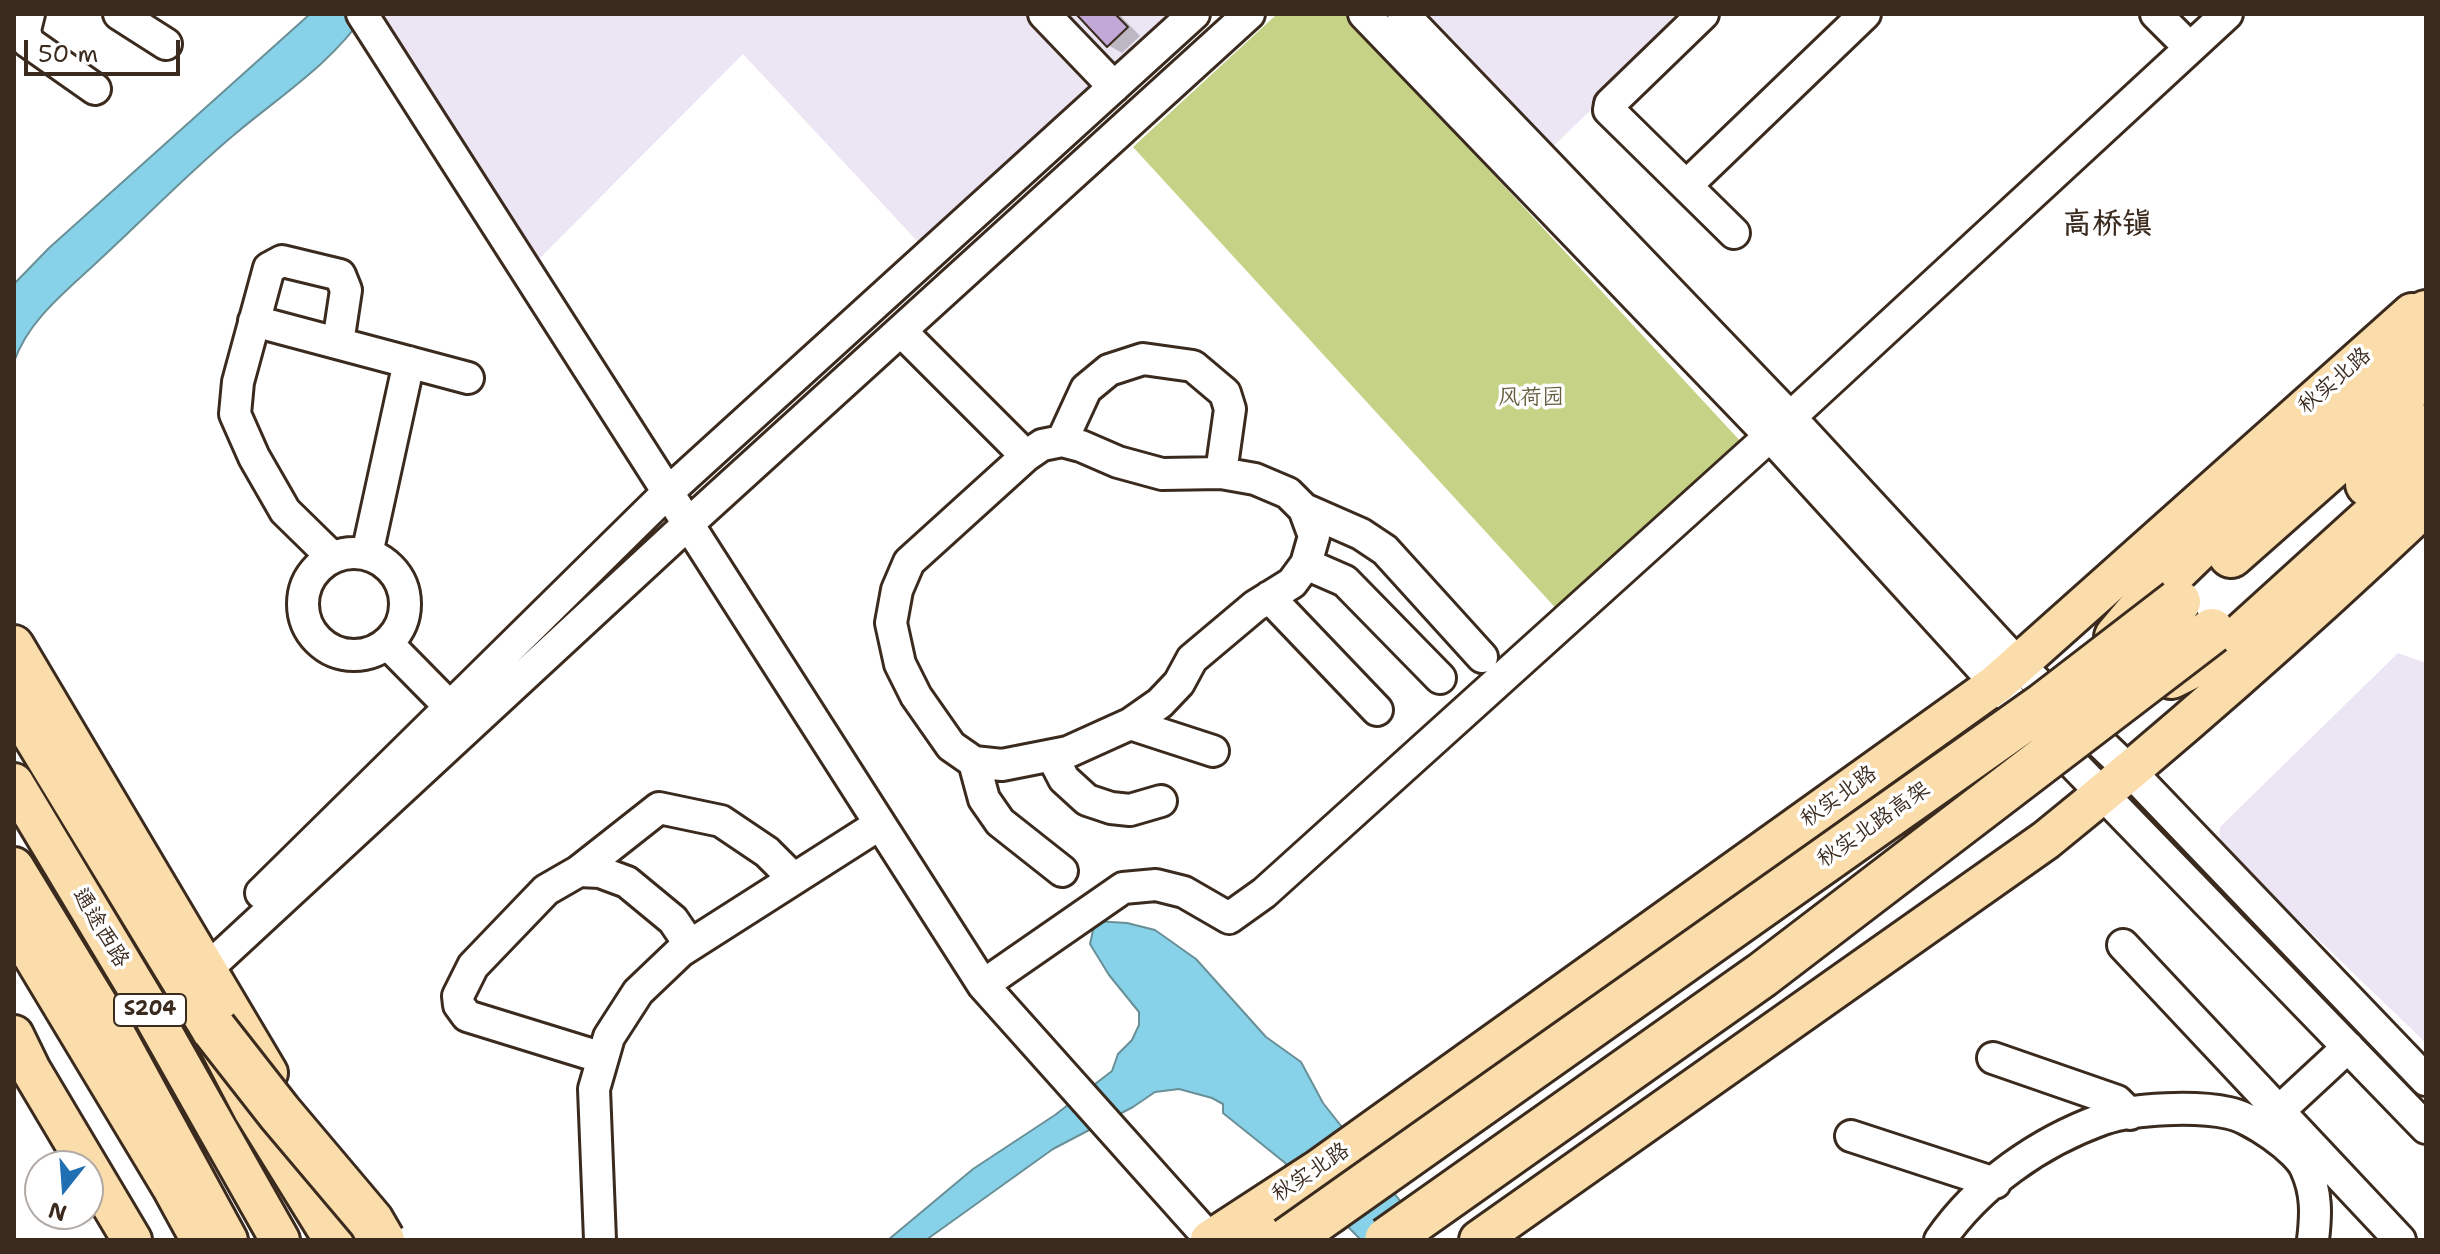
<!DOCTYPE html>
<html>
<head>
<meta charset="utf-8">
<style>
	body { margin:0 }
	#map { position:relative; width:2440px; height:1254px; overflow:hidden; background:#fff; font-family:"Shantell Sans",sans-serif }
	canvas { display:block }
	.frame { position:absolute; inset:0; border:16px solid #3b2a1e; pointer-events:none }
	.north { position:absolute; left:24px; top:1150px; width:80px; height:80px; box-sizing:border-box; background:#fff; border:2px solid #b1aaa5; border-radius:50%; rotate:197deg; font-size:22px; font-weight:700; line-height:32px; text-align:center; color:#3b2a1e }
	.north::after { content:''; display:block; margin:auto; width:28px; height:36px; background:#1f6fb2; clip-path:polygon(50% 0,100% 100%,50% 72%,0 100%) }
	.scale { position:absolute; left:24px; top:40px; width:156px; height:36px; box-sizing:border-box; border:4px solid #3b2a1e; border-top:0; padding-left:10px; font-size:24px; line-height:28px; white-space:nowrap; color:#3b2a1e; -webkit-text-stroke:6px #fff; paint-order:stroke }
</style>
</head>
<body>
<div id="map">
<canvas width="2440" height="1254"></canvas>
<div class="frame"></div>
<div class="north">N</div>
<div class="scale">50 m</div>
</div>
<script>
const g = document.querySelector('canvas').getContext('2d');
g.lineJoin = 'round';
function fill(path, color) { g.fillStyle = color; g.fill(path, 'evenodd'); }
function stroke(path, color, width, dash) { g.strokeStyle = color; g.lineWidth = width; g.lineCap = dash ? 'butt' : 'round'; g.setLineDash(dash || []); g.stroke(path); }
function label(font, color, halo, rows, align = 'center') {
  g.font = font + ' "Shantell Sans","LXGW WenKai TC",sans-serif'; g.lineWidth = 7; g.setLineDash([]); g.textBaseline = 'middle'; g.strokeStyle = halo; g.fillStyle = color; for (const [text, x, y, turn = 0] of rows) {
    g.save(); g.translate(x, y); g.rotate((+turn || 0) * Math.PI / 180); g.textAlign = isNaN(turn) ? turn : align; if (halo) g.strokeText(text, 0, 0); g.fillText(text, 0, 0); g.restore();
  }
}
fill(new Path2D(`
	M376,14H1176L1074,113L919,243L743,54L532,266Z
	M1410,14H1691L1544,155Z
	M2398,653L2426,663V1043L2219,844L2220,827Z`), '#ece5f3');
fill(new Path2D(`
	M1277,14H1345L1743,444L1562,615L1133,147Z`), '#c6d386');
const water = new Path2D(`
	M310,14H365C332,63 279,97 235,134C186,175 142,221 95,264C64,293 28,321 14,362V284L49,248Z
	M1095,921L1127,923L1155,930L1196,959L1266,1037L1301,1062L1323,1103L1431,1240H1361L1284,1162L1223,1113V1104L1212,1098L1179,1089L1155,1092L1133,1107L1053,1149L926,1240H888L973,1169L1055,1115L1112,1071L1118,1054L1132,1040L1139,1025V1012L1109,975L1090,944Z`);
fill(water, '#87d2e8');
stroke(water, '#698f97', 2);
fill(new Path2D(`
	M1079,14H1119L1140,36L1122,53L1108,45Z`), '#0003');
const building = new Path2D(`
	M1076,14H1115L1128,27L1107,47Z`);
fill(building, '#c1a8d6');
stroke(building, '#3b2a1e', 2);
const minor = new Path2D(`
	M29,14L25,30L28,42L95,89
	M119,14L166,44
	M362,14L983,985L1211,1240
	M1044,14L1114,87
	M1364,14L1770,436L1996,684L2426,1128
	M1403,14L1789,416L2018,664L2131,772L2426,1080
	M1703,14L1610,104L1609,110L1734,233
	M2156,14L2190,48
	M1687,185L1865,14
	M254,321L468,378
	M901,331L1026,456
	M1062,441L1081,446L1118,462L1162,474L1221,473L1255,479L1288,493L1304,509L1314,536L1306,564L1292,583L1255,606L1192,659L1179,683L1160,703L1130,724L1068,752L1002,765L974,762L951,746L916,696L900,664L891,623L897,590L909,562L1026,456L1042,445Z
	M1062,441L1086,389L1109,370L1143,359L1193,366L1225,393L1230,409L1221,473
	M1304,509L1361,534L1385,550L1482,657
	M303 604a51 51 0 1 1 102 0a51 51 0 1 1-102 0Z
	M367,554L409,362
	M332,557L285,511L254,457L235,414L238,382L269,268L282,261L340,275L346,290L338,343
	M1306,564L1345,581L1440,678
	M1269,597L1377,710
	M387,643L450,707
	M1130,724L1213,751
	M1052,756L1064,779L1087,800L1111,808L1130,810L1161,801
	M974,762L984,799L1000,822L1062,871
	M579,871L659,808L721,821L767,852L794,879
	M261,893L667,493L1194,14
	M2123,945L2400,1240
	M206,970L687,525L1249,14
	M983,985L1123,888L1156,885L1184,892L1229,918L1264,893L1770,436L2227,14
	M603,1058L467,1016L459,1005L458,996L473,966L546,890L579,871L600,872L627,882L673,920L690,945
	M1993,1058L2117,1101L2130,1114
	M2265,1124L2348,1047
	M1851,1136L1995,1183
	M600,1240L594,1089L609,1037L638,992L681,951L880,824
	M1940,1240C1979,1184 2039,1142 2103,1119C2135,1108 2196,1106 2229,1113C2250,1117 2298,1149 2306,1169C2317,1193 2316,1215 2313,1240`);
const major = new Path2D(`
	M14,645L268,1073
	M14,783L150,1010L280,1240
	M14,867L114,1031L228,1240
	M14,1035L31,1070L132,1240
	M1210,1240L1319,1169L1996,684L2412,313
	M1479,1240L2046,840C2177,734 2303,622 2426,506`);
const highway = new Path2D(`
	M2368,484L2426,427
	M2231,555L2368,434L2426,369
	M2117,637L2166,579L2387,365L2426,313
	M2171,676L2231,646L2426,469
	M14,700L214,1029L256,1109L337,1240
	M14,919L175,1187L204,1240
	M1237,1240L1281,1213L1329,1211`);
stroke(minor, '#3b2a1e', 36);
stroke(major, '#3b2a1e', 44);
stroke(highway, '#3b2a1e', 50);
stroke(minor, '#fff', 30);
stroke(major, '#faddab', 38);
stroke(highway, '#faddab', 44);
const highwayBridge = new Path2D(`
	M214,1029L279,1112L371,1221L382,1240
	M1288,1240L2043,706L2178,602
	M1387,1240L1762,975L2212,631`);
stroke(highwayBridge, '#3b2a1e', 50, []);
stroke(highwayBridge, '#faddab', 44);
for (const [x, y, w] of [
	[150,1010,72]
]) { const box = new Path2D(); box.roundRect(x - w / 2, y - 16, w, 32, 6); g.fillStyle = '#fff'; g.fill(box); stroke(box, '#3b2a1e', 2); }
label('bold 20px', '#3b2a1e', null, [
	["S204",150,1010]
]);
label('22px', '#3b2a1e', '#fff', [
	["秋实北路",2335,381,-41],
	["秋实北路",1839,797,-36],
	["秋实北路高架",1874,825,-35],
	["通途西路",100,928,59],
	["秋实北路",1311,1173,-34]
]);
label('22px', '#655d3d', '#fff', [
	["风荷园",1531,398]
]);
label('bold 30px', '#3b2a1e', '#fff', [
	["高桥镇",2107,225]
]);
</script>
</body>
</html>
